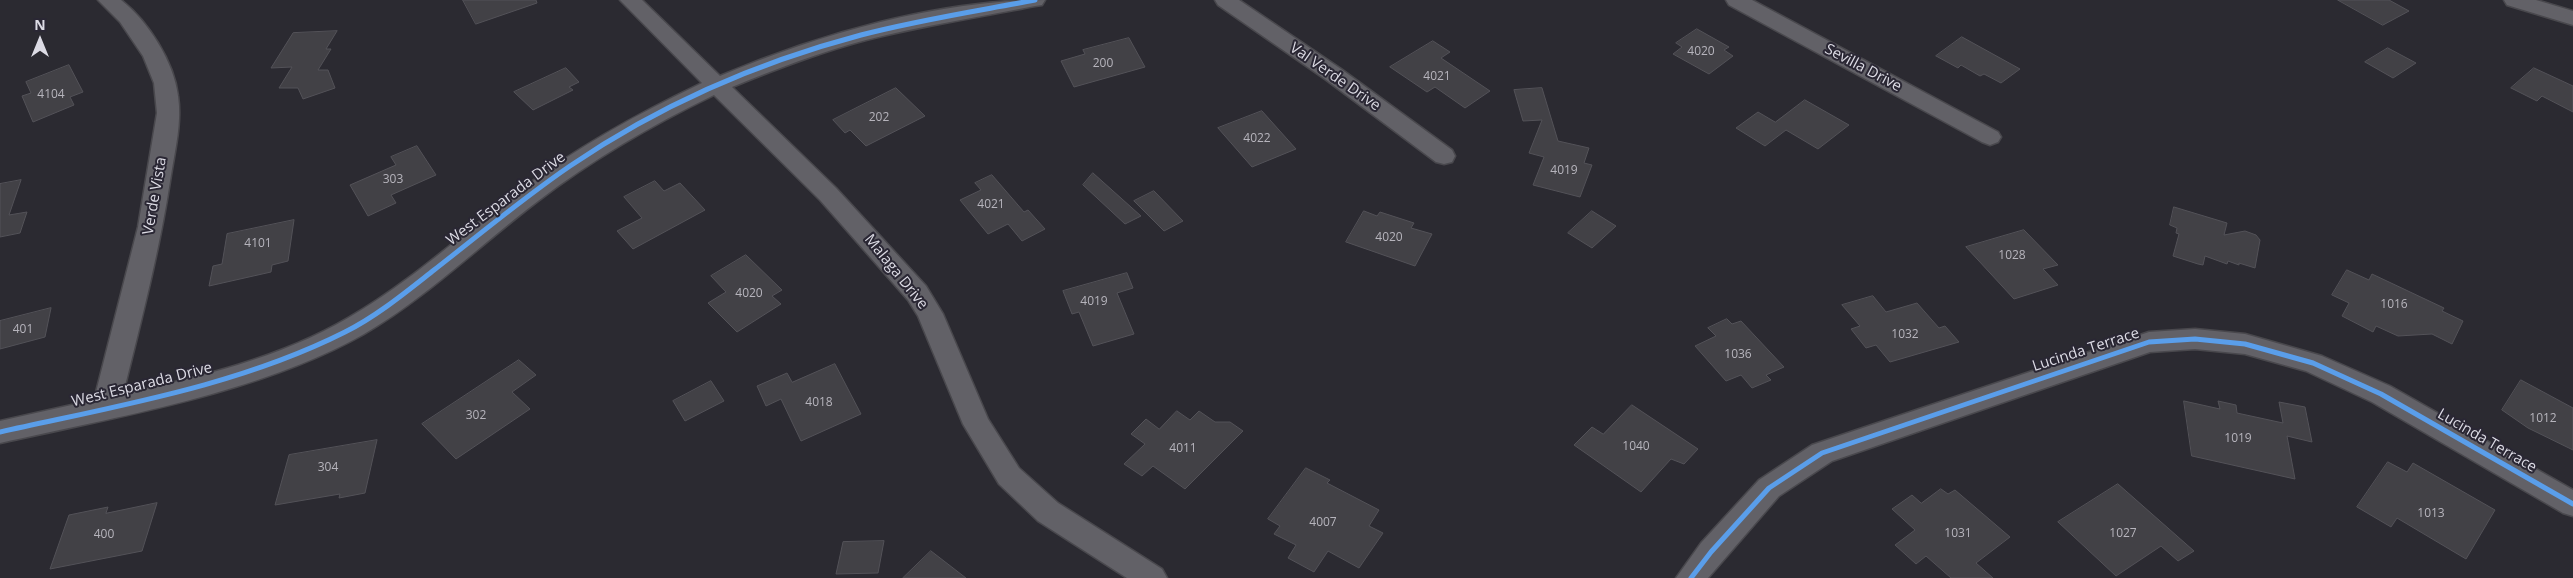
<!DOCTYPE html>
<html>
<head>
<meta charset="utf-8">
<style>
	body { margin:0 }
	#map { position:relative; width:2573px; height:578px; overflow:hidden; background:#2b2a31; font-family:"Open Sans",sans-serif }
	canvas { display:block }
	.north { position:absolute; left:15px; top:15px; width:50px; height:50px; -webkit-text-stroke:4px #2a2734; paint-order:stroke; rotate:0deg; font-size:14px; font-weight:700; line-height:20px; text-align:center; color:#dcdbe4 }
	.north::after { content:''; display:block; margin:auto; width:18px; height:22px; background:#dcdbe4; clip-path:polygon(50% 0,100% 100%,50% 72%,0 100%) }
</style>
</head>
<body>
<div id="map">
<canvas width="2573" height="578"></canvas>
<div class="north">N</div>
</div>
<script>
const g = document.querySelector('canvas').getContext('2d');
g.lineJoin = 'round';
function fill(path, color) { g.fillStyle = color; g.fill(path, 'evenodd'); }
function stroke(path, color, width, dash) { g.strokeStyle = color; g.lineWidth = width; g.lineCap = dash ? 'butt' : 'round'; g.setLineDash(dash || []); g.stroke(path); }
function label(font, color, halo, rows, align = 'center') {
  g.font = font + ' "Open Sans",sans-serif'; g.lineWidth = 4; g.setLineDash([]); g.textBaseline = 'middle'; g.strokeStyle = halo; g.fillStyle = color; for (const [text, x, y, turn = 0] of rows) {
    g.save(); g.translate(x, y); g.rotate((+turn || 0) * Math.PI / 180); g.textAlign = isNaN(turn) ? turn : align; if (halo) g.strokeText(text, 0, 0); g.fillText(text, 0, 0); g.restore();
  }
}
const building = new Path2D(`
	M463,0H536L537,3L476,24Z
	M2338,0H2389L2409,11L2383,25Z
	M1697,29L1729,47L1724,50L1733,56L1709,74L1673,54L1682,47L1676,43Z
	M337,31L326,49H331L318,70H328L335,88L303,99L298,88H279L292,67L271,68L293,33Z
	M1962,37L2020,69L2001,83L1984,74L1980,76L1961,65L1958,68L1936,56Z
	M1129,38L1145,67L1074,87L1061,61L1085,54L1083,50Z
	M1433,41L1450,52L1441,58L1490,91L1465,108L1435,87L1427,92L1390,67Z
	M2388,48L2416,63L2393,78L2365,62Z
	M69,65L83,92L70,97L74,105L33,122L22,96L31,93L26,82Z
	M566,68L579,82L569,87L573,90L533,110L514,92Z
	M2534,68L2573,86V112L2542,96L2537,101L2511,88Z
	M896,88L925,116L866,146L850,130L845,133L833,120Z
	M1542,88L1558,141L1589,148L1584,163L1592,165L1580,197L1533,185L1544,157L1529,153L1542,120L1523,121L1514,90Z
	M1805,100L1849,125L1818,149L1786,130L1765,146L1736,128L1758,112L1775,122Z
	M1262,111L1296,149L1252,167L1218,128Z
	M417,146L436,175L391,195L396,203L368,216L350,185L396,165L391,157Z
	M1093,173L1141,216L1125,224L1083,185Z
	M992,175L1024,212L1028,210L1045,229L1022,241L1008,224L988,234L960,200L981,190L975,183Z
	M21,180L9,215L27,212L20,233L0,237V184Z
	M655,181L664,191L680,183L705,210L633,249L617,231L642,218L624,197Z
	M1154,191L1183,221L1164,231L1134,201Z
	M2174,207L2227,223L2224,235L2245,231L2256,235L2260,240L2255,268L2239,263V265L2228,261L2227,264L2205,256L2203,265L2198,264L2173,256L2179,234L2176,233L2177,228L2170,225Z
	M1364,211L1377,216L1380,212L1414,223L1411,228L1432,234L1415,266L1346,242Z
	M1592,211L1616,226L1592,248L1568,233Z
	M294,220L288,261L272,265L271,272L209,286L213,266L222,264L227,234Z
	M2024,230L2058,265L2043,269L2058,285L2014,299L1966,247Z
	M746,255L782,290L772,296L781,304L737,332L708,303L726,292L711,276Z
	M2347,270L2369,280L2372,274L2444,308L2442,311L2463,321L2452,344L2432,334L2398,336L2376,326L2373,332L2342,316L2349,303L2332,295Z
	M1127,273L1133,288L1117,293L1134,334L1093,346L1079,312L1072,314L1063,291Z
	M1873,296L1886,312L1917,303L1939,328L1945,326L1959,342L1890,362L1876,345L1866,348L1851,329L1860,326L1842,305Z
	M51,308L45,337L0,349V321Z
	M1727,319L1732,324L1741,321L1784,367L1766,375L1771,380L1752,388L1741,375L1726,381L1695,346L1716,336L1708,328Z
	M519,360L536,375L512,392L530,409L456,459L422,424Z
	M835,364L861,414L801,441L781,399L766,406L757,386L787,373L792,382Z
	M2521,380L2573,408V450L2528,428L2502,410Z
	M711,381L724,401L685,421L673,401Z
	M2184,401L2220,409L2218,401L2236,405L2237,413L2283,423L2279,402L2305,407L2312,442L2287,436L2295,479L2192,456Z
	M1632,405L1698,449L1684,464L1671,459L1641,492L1574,445L1592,427L1603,434Z
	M1177,411L1190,420L1199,411L1215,422H1230L1243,431L1185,489L1153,466L1142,476L1124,464L1145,444L1131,434L1146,419L1159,429Z
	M377,440L365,493L339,498L340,494L275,505L289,455Z
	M2388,462L2407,472L2413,463L2495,510L2466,559L2397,518L2391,527L2357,507Z
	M1306,468L1330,480L1327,483L1379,510L1369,526L1383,533L1359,568L1328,551L1314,572L1288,558L1296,545L1274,534L1280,526L1268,519Z
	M2118,484L2194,551L2178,561L2161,546L2116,576L2058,522Z
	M1941,489L1948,494L1955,490L2010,537L1976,563L1993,578H1951L1926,556L1916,564L1895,545L1915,530L1892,509L1912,495L1921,503Z
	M157,503L142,551L50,569L69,515L108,507L106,513Z
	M884,541L878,573L836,574L843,542Z
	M931,551L966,578H903Z`);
fill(building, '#424146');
stroke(building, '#535258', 1);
const minor = new Path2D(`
	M98,0H121C148,21 174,62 178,96C182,122 175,150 171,175C160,249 141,321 123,394C199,377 280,358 348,318C411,282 465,231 523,188C579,146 639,113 702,83L620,0H642L720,76C819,34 938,0 1045,0L1042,5L1035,6C979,17 921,26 866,40C820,52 776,69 732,87L836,188L926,286L943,314L988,419L1019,468L1058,503L1162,569L1167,578H1127L1038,521L999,484L963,424L918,316L908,300L820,200L714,95C652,125 593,159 538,201C480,245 426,298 364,334C260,393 116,417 0,443V421L94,400L138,227L157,113L154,83L143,56L120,22Z
	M1215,0H1239L1341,69L1452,150L1455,156L1452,162L1444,164L1436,162L1325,79L1218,5Z
	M1726,0H1752L1998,132L2001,137L1998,142L1990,145L1982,142L1729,5Z
	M2504,0H2536L2573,11V25L2507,5Z
	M2195,329L2245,334L2322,356L2390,386L2573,490V516L2563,513L2372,402L2306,371L2245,354L2195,349L2150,352L1832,461L1779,496L1708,578H1676L1701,543L1759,480L1812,445L2149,332Z`);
stroke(minor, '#49484d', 3);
fill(minor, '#626167');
stroke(new Path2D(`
	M0,432C116,406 238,386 345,332C377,316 406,292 434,270C479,235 523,198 570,166C658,106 759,62 861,35C918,20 977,11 1035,0
	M1691,578L1711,552L1769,488L1822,453L2149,342L2195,339L2245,344L2313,363L2381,394L2573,504`), '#5a9eea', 5);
label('12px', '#b6b4bc', null, [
	["4020",1701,52],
	["200",1103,64],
	["4021",1437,77],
	["4104",51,95],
	["202",879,118],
	["4022",1257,139],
	["4019",1564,171],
	["303",393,180],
	["4021",991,205],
	["4020",1389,238],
	["4101",258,244],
	["1028",2012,256],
	["4020",749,294],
	["4019",1094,302],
	["1016",2394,305],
	["401",23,330],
	["1032",1905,335],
	["1036",1738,355],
	["4018",819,403],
	["302",476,416],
	["1012",2543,419],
	["1019",2238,439],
	["1040",1636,447],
	["4011",1183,449],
	["304",328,468],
	["1013",2431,514],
	["4007",1323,523],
	["1031",1958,534],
	["1027",2123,534],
	["400",104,535]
]);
label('15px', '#dcdbe4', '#2a2734', [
	["Sevilla Drive",1863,68,28],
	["Val Verde Drive",1335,77,35],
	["Verde Vista",155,196,-80],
	["West Esparada Drive",506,199,-37],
	["Malaga Drive",896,272,51],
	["Lucinda Terrace",2086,350,-18],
	["West Esparada Drive",142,385,-14],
	["Lucinda Terrace",2487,441,30]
]);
</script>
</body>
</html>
